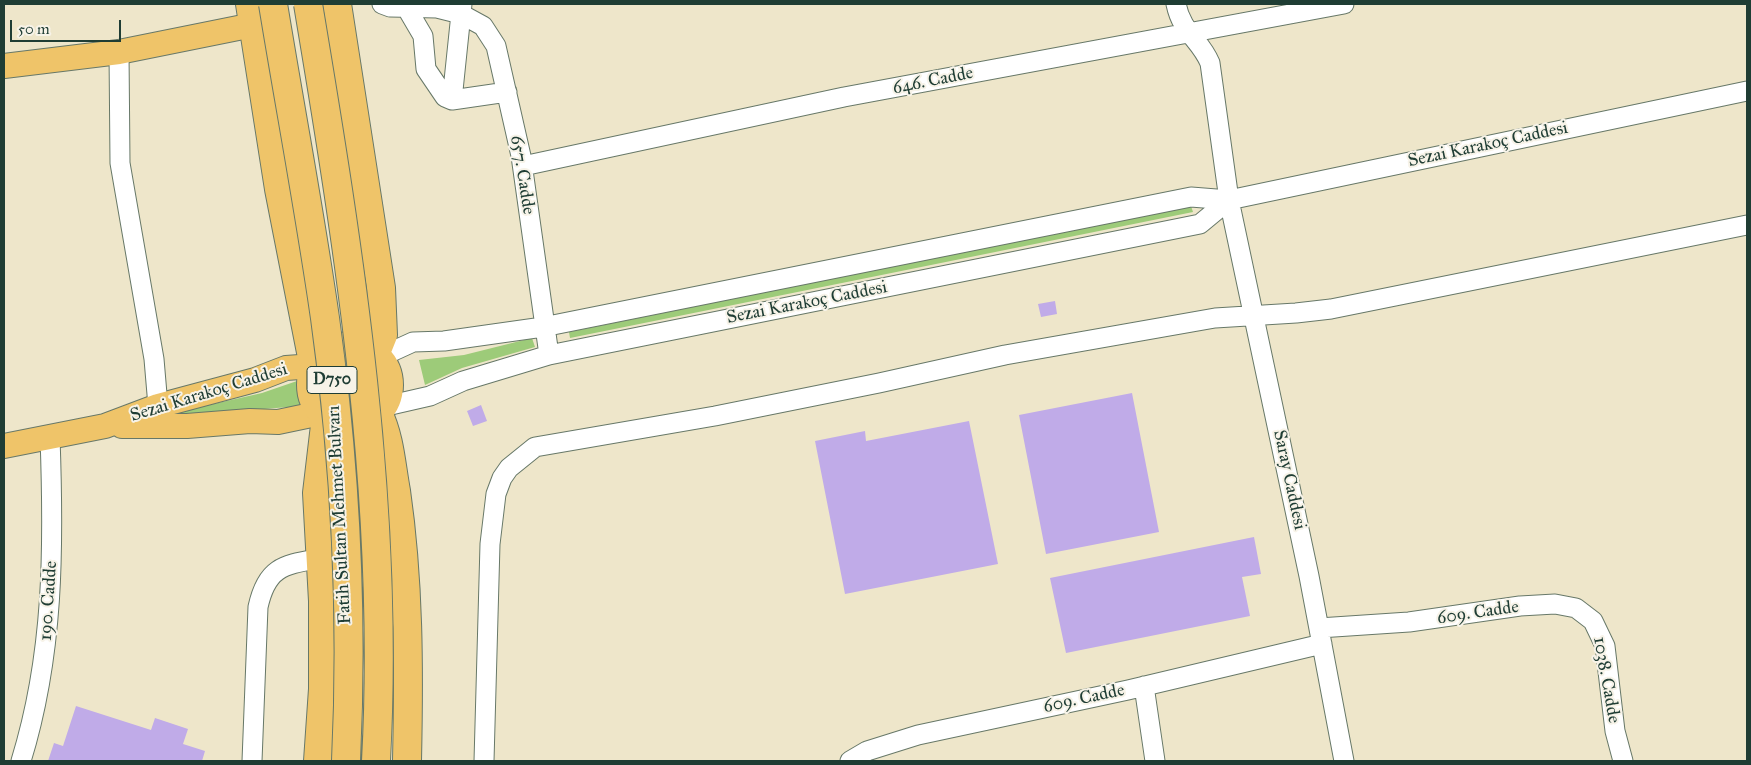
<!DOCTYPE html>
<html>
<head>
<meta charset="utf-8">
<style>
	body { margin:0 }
	#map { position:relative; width:1751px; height:765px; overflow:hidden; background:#eee6ca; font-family:"IM FELL Great Primer",serif }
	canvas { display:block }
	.frame { position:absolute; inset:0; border:5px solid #1f3d34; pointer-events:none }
	.scale { position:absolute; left:10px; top:20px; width:111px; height:22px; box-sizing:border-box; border:2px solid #1f3d34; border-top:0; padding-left:6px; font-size:15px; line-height:18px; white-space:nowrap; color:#1f3d34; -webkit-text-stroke:4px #f7f3e8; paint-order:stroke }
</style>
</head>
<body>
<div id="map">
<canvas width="1751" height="765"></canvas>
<div class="frame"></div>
<div class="scale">50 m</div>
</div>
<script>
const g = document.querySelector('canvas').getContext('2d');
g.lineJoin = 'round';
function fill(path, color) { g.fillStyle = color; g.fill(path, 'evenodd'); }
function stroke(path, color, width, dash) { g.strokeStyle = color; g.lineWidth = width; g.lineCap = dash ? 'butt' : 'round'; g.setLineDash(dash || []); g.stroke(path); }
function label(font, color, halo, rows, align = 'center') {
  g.font = font + ' "IM FELL Great Primer",serif'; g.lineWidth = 4; g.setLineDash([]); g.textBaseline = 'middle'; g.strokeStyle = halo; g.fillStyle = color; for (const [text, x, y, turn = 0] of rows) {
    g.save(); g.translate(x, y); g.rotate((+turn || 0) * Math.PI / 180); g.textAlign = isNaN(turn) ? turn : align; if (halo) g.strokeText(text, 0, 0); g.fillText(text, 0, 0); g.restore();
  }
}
fill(new Path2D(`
	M1191,206L1193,212L570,338L569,332Z
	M532,338L535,347L462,368L425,385L419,360L464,355Z
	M297,381L300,407C256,407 213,419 169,414L262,393Z`), '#9dcb79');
fill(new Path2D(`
	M1055,301L1057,314L1041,317L1038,304Z
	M1132,393L1159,532L1046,554L1019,415Z
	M481,405L487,421L473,426L467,411Z
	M969,421L998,564L845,594L815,441L865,431L866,441Z
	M1254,537L1261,574L1242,577L1250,616L1066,653L1050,578Z
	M76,706L151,730L155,718L188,729L183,744L205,751L202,761H48L54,743L63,746Z`), '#c0abe8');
const minor = new Path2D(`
	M382,4L390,7L437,8L461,14L483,26L496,46L521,156L549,355
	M1176,4C1182,33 1200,39 1210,63L1229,200L1309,576L1344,761
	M406,7L423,36L426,69L445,97L452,100L507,92
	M119,52L120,163L154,359L158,406
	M452,100L462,4
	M523,166L844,97L1344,4
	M378,358L413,342L444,341L543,327L1191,197L1229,200L1747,91
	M382,407L430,396L463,381L549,355L1200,224L1229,200
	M1319,628L1409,622L1520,606L1555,604L1576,608L1593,621L1605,646L1615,731L1623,761
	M1144,686L1155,761
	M21,761C54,654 54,548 50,437
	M252,761L258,607C267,566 284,565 321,558
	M484,761L490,544L496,494L502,478L509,468L535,447L715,416L879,383L1005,355L1215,318L1296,313L1331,309L1747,225
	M850,761L867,751L918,735L1128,690L1322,644`);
const major = new Path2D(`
	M4,66L119,52L253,25
	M122,426H187L250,421L278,422L321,413
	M4,446L105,426L158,406L255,380L286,368L314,366`);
const highway = new Path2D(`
	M250,4L279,189L311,352L317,363
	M337,4L381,288L383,335L375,355
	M311 385a39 39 0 1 1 78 0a39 39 0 1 1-78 0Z
	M378,413C390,438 391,464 396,491C409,581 409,670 407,761
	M318,761L323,689V601L317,493L326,417`);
stroke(minor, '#677868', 21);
stroke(major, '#677868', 26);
stroke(highway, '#677868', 30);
stroke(minor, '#fff', 19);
stroke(major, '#efc469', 24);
stroke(highway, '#efc469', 28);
const highwayBridge = new Path2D(`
	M273,4C290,108 310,213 325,318C345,462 353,616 346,761
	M308,4C350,254 390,507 376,761`);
stroke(highwayBridge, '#677868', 30, []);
stroke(highwayBridge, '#efc469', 28);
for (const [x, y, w] of [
	[332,380,50]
]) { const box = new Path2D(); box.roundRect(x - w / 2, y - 13.5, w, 27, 4); g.fillStyle = '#f7f3e8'; g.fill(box); stroke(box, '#1f3d34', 1); }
label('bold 16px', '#1f3d34', null, [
	["D750",332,380]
]);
label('18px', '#1f3d34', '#f7f3e8', [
	["646. Cadde",933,81,-11],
	["Sezai Karakoç Caddesi",1488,145,-12],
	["657. Cadde",522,175,81],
	["Sezai Karakoç Caddesi",807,303,-11],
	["Sezai Karakoç Caddesi",209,393,-17],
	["Saray Caddesi",1289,480,78],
	["Fatih Sultan Mehmet Bulvarı",340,515,-93],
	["190. Cadde",49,601,-86],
	["609. Cadde",1478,613,-8],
	["1038. Cadde",1606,680,80],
	["609. Cadde",1084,699,-12]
]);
</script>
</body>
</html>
